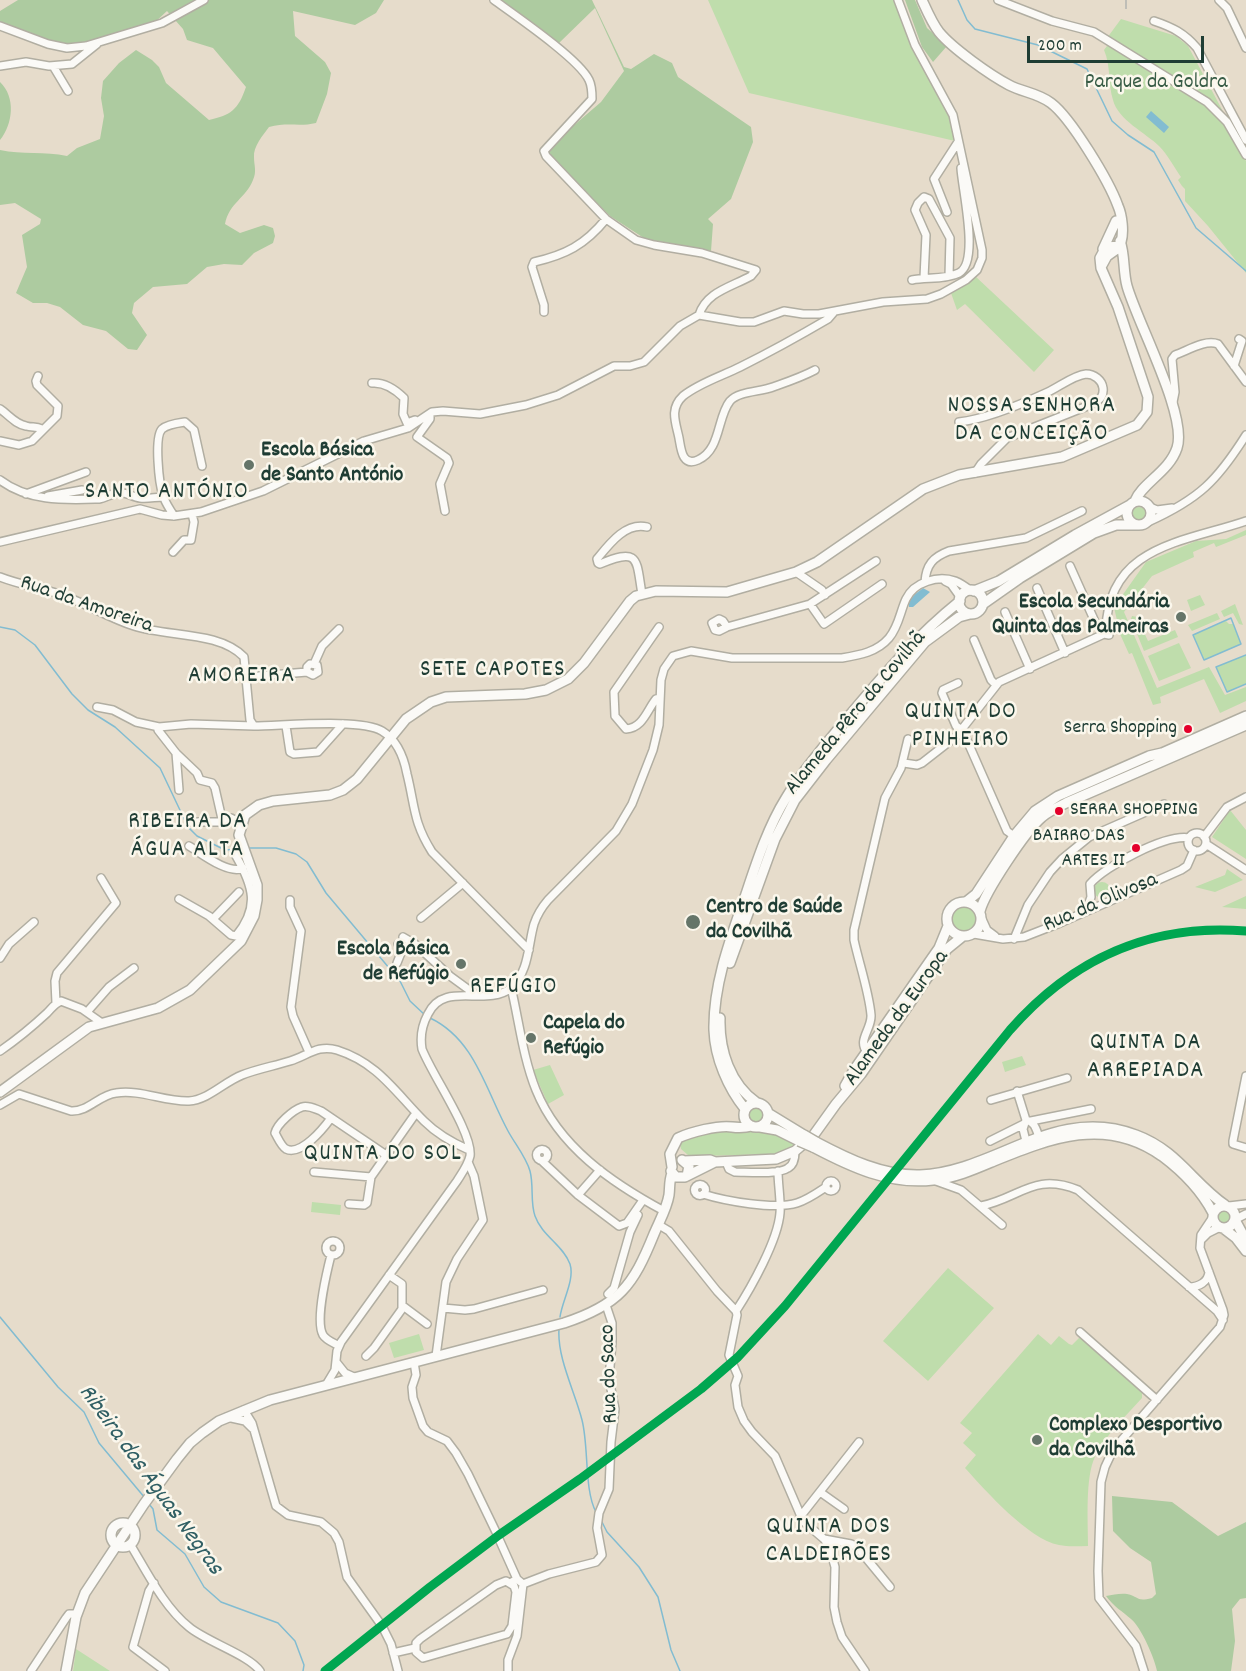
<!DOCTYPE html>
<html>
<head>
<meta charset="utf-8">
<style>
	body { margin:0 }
	#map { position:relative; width:1246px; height:1671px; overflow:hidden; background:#e6dccb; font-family:Dekko,sans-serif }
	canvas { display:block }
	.scale { position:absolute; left:1027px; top:36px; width:177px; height:27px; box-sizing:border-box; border:3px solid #1f3d34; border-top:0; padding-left:8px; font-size:18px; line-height:21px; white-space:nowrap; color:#1f3d34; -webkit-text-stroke:4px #fbf7ec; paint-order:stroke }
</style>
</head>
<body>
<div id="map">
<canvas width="1246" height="1671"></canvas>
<div class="scale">200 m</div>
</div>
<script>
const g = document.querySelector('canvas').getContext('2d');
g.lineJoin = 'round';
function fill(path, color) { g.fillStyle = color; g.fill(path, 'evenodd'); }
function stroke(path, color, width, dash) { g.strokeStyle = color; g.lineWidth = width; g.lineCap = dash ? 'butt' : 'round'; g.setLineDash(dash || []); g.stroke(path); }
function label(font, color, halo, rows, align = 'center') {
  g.font = font + ' Dekko,sans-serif'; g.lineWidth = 5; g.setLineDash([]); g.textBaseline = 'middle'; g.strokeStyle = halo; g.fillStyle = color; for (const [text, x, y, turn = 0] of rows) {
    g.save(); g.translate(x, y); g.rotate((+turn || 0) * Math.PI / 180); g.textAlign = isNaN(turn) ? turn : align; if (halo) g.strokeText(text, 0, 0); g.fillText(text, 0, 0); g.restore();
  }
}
fill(new Path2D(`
	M708,0H895L913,49L950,117L955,141L749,93Z
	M1121,19L1176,36L1188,46L1227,119L1224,124L1246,161V273L1208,226L1185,201V189L1182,186L1178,180L1181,177C1174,167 1168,155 1159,146C1146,133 1118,120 1113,100C1108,84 1111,66 1104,50L1107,46V38Z
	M975,276L1054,350L1034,372L965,304L957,310L951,293Z
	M1131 515a8 8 0 1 1 16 0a8 8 0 1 1-16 0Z
	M1246,530V535L1216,547L1214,543L1193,552L1194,557L1152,576L1124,612L1157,688L1209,667L1225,695L1246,687V701L1220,713L1204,679L1160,697L1161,703L1153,705L1132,653L1129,654L1120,634L1114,607L1146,562L1196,541L1226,539Z
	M1200,595L1205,605L1191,611L1187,600Z
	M1235,604L1243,625L1239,624L1233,613L1224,617L1221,611Z
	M1217,613L1220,619L1192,631L1188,625Z
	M1132,616L1137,617L1148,641L1175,630L1178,637L1144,651L1131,619Z
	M1226,621L1229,624H1233L1241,644L1204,660L1193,635Z
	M1179,643L1191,668L1159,681L1148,656Z
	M1246,655V684L1227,692L1216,667Z
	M1230,810L1246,830V859L1212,837Z
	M1227,869L1243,880L1215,892L1195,887L1225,875Z
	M1094 890a8 8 0 1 1 16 0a8 8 0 1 1-16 0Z
	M1246,896V909L1222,907Z
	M951 919a13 13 0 1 1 26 0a13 13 0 1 1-26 0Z
	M1022,1056L1026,1065L1005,1072L1002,1062Z
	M550,1065L564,1095L548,1104L533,1070Z
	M749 1115a7 7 0 1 1 14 0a7 7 0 1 1-14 0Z
	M765,1130L772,1132L796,1143L789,1148L773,1154L702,1156L688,1155L681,1149L680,1144C692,1129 745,1131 765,1130Z
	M312,1202L341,1205L340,1215L311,1212Z
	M1215 1217a8 8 0 1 1 16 0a8 8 0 1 1-16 0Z
	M948,1268L994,1308L928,1381L883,1341Z
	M419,1334L424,1350L394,1358L389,1343Z
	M1038,1334L1051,1345L1059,1336L1069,1344L1072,1345L1079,1338L1083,1339L1142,1390V1398C1126,1416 1105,1435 1095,1457C1085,1477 1088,1522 1088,1546C1079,1546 1068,1547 1059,1545C1028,1539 986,1491 965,1468L976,1455L963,1443L972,1433L960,1423Z
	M76,1649L110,1671H73Z`), '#bfddac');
fill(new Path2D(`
	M18,0H384L376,13L355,25L293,11L295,36L325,62L331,73L327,94L316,123C300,127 287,122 269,127C263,135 253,147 254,157C254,166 257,171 253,180C246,198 229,203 225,224L240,233L264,225L273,228L275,236L273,243L254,253L242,265L224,264L207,267L187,284L153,287L134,303L132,313L147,335L137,350L128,349L106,331L83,325L60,307L47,303H33L16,293L27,267L22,235L40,224L41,219L15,203L0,205V150C22,155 45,151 67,156L77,148L100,139L104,116L101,98L103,81L119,63L136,50L152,60L159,67L166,83L209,120C231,115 238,110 246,87L213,48L187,40L183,29L167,11L152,25L82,47L63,45L30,37L0,23V11Z
	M499,0H592L624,67L631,69L654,54L672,63L678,77L751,127L753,142L731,199L708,219L713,224L711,251L687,246L673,247L650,242L610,216L551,156L548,151L551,145L601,102L624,71L595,8L558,44Z
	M905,0H915L927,28L947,46L933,62L922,47Z
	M0,82C16,97 13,124 0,140Z
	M1112,1496L1172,1502L1218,1536L1246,1522V1598L1240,1599L1232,1609L1235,1641L1231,1671H1157C1155,1659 1141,1627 1131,1619C1122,1611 1114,1607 1106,1596C1113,1595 1120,1593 1127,1594C1140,1597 1136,1602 1152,1598L1156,1594L1151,1562L1130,1548L1113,1531Z`), '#adcba0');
fill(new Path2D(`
	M1151,111L1169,127L1164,133L1146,117Z
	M923,588L930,592L913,607H909C908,598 917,593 923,588Z`), '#82bcd1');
stroke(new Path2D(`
	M958,0L967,20L975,29L1038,45L1087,69L1112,121L1128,135L1154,152L1196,228L1246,271
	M1231,618L1241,644L1204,660L1193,635Z
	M0,627L15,630L35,645L72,694L88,710L115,727L160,768L188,827L197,836L225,850L239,849
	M1246,655L1216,667L1227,692L1246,684
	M247,848H276L296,854L307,862L326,893L400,981L410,1001L426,1016
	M430,1018C475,1039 486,1091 508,1131C515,1144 526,1157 530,1171C534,1186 530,1202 535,1216C542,1236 563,1245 570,1264C575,1280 562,1301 560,1317
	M0,1317L58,1387L84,1412L99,1443L145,1498
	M559,1329C557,1358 575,1392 582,1420C589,1447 584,1490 596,1512
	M149,1504L153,1509L157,1530L185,1554L204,1587L221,1602L278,1623L295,1641L304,1665L303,1671
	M602,1522L607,1532L639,1567L658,1597L671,1650L680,1671`), '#82bcd1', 1.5);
const minor = new Path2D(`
	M494,0C516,16 579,59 589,80C592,86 592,92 592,99L544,151L546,156L606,219L636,240L654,245L702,253L756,270L751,276C731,287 706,292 699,315
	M998,0L1052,21L1094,32L1207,102L1227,122L1246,155
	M1219,0L1227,8L1246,48
	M1154,21C1172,27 1184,33 1197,48L1246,140
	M0,26L48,44L67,48L86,46L162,23L204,0
	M0,66L26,62L49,66L72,64L97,44
	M53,66L68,91
	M947,212L934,179L958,142
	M924,278L926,235L915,210L918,203L924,197L929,199L950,238L949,276
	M912,280C926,277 945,280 959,273C980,262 962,189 961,168
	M544,312V305L532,267L534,262C565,255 585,245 606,219
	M1234,366L1242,341L1239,339
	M815,370C802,377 787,382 773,387C760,392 739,391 730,401C717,417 721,450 698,460C682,467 681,449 679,438C676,423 669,409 683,396C699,383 722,376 740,367C770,352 799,336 828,319L834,312
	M372,383C384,382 396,390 404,398L403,414L407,423L415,420
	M1173,402L1175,392L1172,359L1175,355C1187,351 1205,339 1218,344L1246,382
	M0,409C9,415 15,424 26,426C33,428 35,426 42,429
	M430,414V419L417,437L447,458L449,463L440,484L445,511
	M959,422C987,419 1022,404 1048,392C1059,387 1074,375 1086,374C1094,374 1102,380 1103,388C1104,396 1100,399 1095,403L1007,438L981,464L975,473
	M0,441L19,445L32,441L57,416L58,406L37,385L36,381L38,376
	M0,480C29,502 65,500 99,499C105,498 111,494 117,493C125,491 132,497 140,498C147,499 156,497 163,497
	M26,494L86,472
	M48,496L82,490
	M1150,507L1157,510L1172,508
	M174,516C170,509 165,503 163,495C159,484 154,437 162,429C168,424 178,423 185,422L194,430L202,466
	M1148,522C1199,499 1217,481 1246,435
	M0,542L140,509L162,515L174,516L201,512L263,491L364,441L408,428L432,412L443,411L480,414L526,405L558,395L614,366H630L644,362L680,326L699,315L740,322H754L784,311L803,314H819L883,302L927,299L941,294L966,280L977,270L982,258V250L953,115L915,45L898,0
	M173,552L184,540H191L194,522L192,514
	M1070,566L1096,624L1104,631
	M796,572L822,590L825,595
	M0,577C20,585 42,588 62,595C87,604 109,618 134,626C168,637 219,631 244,657L250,720L254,726C282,726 361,718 382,731C397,740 404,758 407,774C415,806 413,822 432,852L529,950
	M945,581L951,584L961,598
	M925,582C926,565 933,557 949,551L1026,538L1082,511
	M1037,588L1065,653
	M642,594C636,559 640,547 600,564L598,563L597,559C610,543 626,522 647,527
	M810,604L824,624L882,584
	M1005,612L1030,669
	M659,627L614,692L615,716L626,729C643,728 647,710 656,699L660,698
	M727,627L719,631L715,630L712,623L719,619L723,621L727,627L810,604L876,561
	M1105,630L1109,631V635L1104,634Z
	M1106,630C1108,545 1185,542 1246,521
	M974,640L991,680L996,685
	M314,664L322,646L339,629
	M247,677L307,672L313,675L318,672L317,665L310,664L307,667V672
	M958,683L943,690L942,693L956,726L962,730
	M97,707L113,710L136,722L159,727L191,724L254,726
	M286,726L290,752L294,754L318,752L343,724
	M159,727L158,730L176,753L197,773L200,780L212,783L215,788L222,819L224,821L231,818L242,824
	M176,753L179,790
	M904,763L917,765L922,763L963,731
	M191,822H220L224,821
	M1188 842a9 9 0 1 1 18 0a9 9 0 1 1-18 0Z
	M1014,836L1007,831L962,729L999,682L1104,634
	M1204,837L1227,807L1246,797
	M1206,844L1246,870
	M189,846C202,854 229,875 243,868
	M179,899L209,916L231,935L236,936C260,907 253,886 236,856L238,853L245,854
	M290,900V907L301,931L291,1007L293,1016L309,1052
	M1086,911L1091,897L1090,884C1105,866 1166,834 1189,838
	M421,918L463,883
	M213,919L239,892
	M982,919L987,930L995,936
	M974,934L1003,939L1024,937L1060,923L1181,870L1187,866L1194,850
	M403,937L415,944L450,976L476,995
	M1014,939L1028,905L1050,872L1062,859L1089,837L1164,804
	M398,944L403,948L414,943
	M0,958L9,944L34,922
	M397,963L403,948
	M511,987C519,1021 523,1058 536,1090C559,1147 612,1183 664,1211
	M56,1003L55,981L57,973L116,903L101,878
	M87,1012L109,987L134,968
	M0,1051C16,1040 32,1027 47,1013C52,1008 54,1004 61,1001L82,1009L102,1023
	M867,1052C857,1040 872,1029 871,1015C869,992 859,963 854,940V930L885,798L901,768L908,739
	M1246,1076L1233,1141V1144L1246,1148
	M1017,1091L1026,1120
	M991,1100L1067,1078
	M0,1105L19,1094L71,1111C88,1112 99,1095 116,1093C140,1089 165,1102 189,1101C208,1100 224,1082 242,1075C257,1069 274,1066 290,1061C307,1056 318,1044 337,1050C378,1063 395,1092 424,1121C437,1134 453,1143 469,1150
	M331,1118C323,1129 301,1156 286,1149C281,1146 278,1138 275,1133C277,1124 293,1110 302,1107C309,1105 315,1109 321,1111L386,1155
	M1031,1121L1091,1109
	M990,1141L1024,1124
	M1026,1141L1023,1129L1026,1120C1035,1122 1036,1129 1039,1137
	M536.5 1155a5.5 5.5 0 1 1 11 0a5.5 5.5 0 1 1-11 0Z
	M542,1161L578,1195L619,1226L627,1223L643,1200
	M726,1162L729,1169L735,1172C747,1172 778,1175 788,1168C794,1165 795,1157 795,1151
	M314,1172L371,1177L416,1113
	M826 1186a5 5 0 1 1 10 0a5 5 0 1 1-10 0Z
	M936,1181L961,1190L1002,1225
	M694.5 1190a5.5 5.5 0 1 1 11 0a5.5 5.5 0 1 1-11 0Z
	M703,1194C725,1201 775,1210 797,1203C807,1200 817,1193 826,1187
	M578,1195L600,1170
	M349,1204L364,1205L367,1203L371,1177
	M981,1206C1020,1198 1034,1172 1078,1190L1217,1311L1223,1320
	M1229,1206L1246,1204
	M1236,1219L1246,1214
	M659,1225L669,1231L717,1291L736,1311L737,1315L729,1355L738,1376L735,1385L738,1407L744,1421L752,1432L775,1456L803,1521L824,1539L829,1546L835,1567L834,1607L837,1622L842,1637L865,1671
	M1202,1239L1208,1233L1220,1227
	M326 1248a7 7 0 1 1 14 0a7 7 0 1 1-14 0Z
	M331,1255C327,1271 315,1321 323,1335C326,1340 334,1343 339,1346
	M1189,1287C1199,1287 1208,1282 1209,1272
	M608,1294L614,1288L630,1232L638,1215
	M403,1306L427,1324
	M443,1308L465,1310L474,1309L543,1290
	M736,1311C751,1288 778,1240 780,1213C781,1200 778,1185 778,1171
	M1080,1332L1157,1400
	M366,1356L374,1348L402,1309V1284L389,1275
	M436,1356L446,1282L457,1259L483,1220L474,1176L468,1162
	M414,1362L416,1375L412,1387L413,1398L423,1426L428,1432L447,1441L456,1453L468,1474L496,1532
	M337,1363L345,1373L354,1377
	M326,1385L335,1370L337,1351L341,1342L457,1181C462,1173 468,1165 470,1156C473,1133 432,1075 422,1049C420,1037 422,1025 428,1014C444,980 486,1008 511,988C529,972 528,945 534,924C537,915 542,907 548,900L616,831L632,804L653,750L659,725L661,680L664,669L673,656L691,651L732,658H842C860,655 877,652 889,638C899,626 900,612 906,599C914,582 938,575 955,581C960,583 966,587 971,591
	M244,1410L252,1423L276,1506L288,1515L321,1522L334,1533L339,1542L347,1577L382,1626L391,1644L398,1671
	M227,1417L245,1421L252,1428
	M820,1492L844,1509
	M800,1517L859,1442
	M499,1539L517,1579
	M824,1539L851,1544L857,1547L890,1587
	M130,1544C147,1572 164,1607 189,1627C207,1642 249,1655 260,1671
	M506,1581L514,1586L516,1592L512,1626L507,1634L423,1658L416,1652V1643L420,1639L496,1585Z
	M154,1583L149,1591L133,1647L165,1671
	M523,1584L549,1574L596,1562L602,1555L597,1528L599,1513L609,1489L611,1442L615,1409L609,1379L612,1342V1323L606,1305
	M393,1653L415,1648
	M31,1671L66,1618L69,1614H76
	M508,1671V1660L517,1636L523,1584L517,1579L510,1583
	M1144,1671L1136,1646L1099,1598L1098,1571L1101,1482L1105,1467L1113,1450L1220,1327L1224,1315L1223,1310L1200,1248L1201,1235L1213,1217`);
const major = new Path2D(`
	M922,0C927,11 932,23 939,32C952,48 990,75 1009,85C1022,92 1038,93 1051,103C1071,118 1109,181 1118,206C1122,215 1124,232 1121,242
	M1120,241C1125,254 1123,272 1127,286C1137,322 1188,416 1177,448C1169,472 1142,483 1135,501
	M1103,249L1116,221
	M1101,267L1107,256L1121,246
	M1127 513a12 12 0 1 1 24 0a12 12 0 1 1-24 0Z
	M959 602a12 12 0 1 1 24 0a12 12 0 1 1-24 0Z
	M974,591L999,581L1075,535L1130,505
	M983,604L1020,578L1094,533L1116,525H1136
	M947 919a17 17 0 1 1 34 0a17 17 0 1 1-34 0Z
	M966,902L976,894L1014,836L1035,811L1058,796L1149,756L1162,753L1246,716
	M980,911C985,892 1026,830 1042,817C1049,811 1058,807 1066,803L1246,725
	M730,963L775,839L795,800L826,760L925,642L959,617L970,614
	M720,1018C719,1050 730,1084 757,1103
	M845,1086L854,1070L939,948L948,926
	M0,1092L89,1027L158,1008L190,990L241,941L254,916L257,900V885L239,835L245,815L259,805L273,801L330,795L343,790L357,779L406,719L431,702L446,697L525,694L546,690L568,679L584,663L630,601L636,596L656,591L727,592L796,572L817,562L923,489L959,475L1062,457L1137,425L1147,412L1148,397L1118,307L1101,268L1100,258L1106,247L1121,246
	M744 1115a12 12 0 1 1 24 0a12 12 0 1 1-24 0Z
	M745,1109C728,1088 715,1058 714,1030C713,984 731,937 746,894C757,861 768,827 786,798C803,770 824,747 844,722C882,677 914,638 960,601
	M768,1113L804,1135
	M760,1127L777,1130L799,1141
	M816,1142C848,1159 883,1176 920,1175C996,1172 1055,1104 1136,1135C1177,1150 1193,1183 1225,1205
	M813,1147C851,1167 889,1185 933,1180C955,1178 975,1169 994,1161C1051,1138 1106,1116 1162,1156C1182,1171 1201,1190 1213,1213
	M682,1160L689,1166L687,1176
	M683,1161L710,1160L715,1162L776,1159L795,1151L813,1136L836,1104L861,1074L947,949L963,936
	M672,1167L670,1154L678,1138C691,1132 718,1125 732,1127C740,1128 744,1128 752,1126
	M671,1171L676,1177H685L715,1162
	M1213 1217a11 11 0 1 1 22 0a11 11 0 1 1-22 0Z
	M1235,1220L1246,1240
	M1223,1228L1236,1238L1246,1251
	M111 1535a12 12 0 1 1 24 0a12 12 0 1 1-24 0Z
	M66,1671L76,1617L85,1593L144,1504L177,1459L190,1443L202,1433L219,1421L270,1400L564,1323C619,1305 633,1286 654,1234C659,1222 667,1208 669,1195C670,1187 669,1181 672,1173`);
stroke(minor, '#b1aea2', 10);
stroke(major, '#b1aea2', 12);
stroke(minor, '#fbfaf7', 7);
stroke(major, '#fbfaf7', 9);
stroke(new Path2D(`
	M1126,9V0`), '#b2b4b1', 1.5, [9, 4.5]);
const majorBridge = new Path2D(`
	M804,1135L816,1142
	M799,1141L813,1147`);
stroke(majorBridge, '#b1aea2', 12, []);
stroke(majorBridge, '#fbfaf7', 9);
stroke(new Path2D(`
	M325,1671L430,1587L499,1535L580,1479L701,1389L738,1357L785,1306L1010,1030C1072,959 1151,923 1246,931`), '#00a651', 9);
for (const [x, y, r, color] of [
	[249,465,6,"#657569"],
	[1181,617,6,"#657569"],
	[1188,729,5,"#e4002b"],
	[1059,811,5,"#e4002b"],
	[1136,848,5,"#e4002b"],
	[693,922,8,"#657569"],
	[461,964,6,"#657569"],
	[531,1038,6,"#657569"],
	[1037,1440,6,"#657569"]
]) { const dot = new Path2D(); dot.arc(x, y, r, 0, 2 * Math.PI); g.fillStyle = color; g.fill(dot); stroke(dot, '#fbf7ec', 2); }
label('20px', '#1f3d34', '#fbf7ec', [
	["Serra Shopping",1177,729],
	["SERRA SHOPPING",1070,811,"left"],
	["BAIRRO DAS",1125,837],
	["ARTES II",1125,862]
], 'right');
label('22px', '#395d47', '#fbf7ec', [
	["Parque da Goldra",1156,84]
]);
label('bold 22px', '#1f3d34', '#fbf7ec', [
	["Escola Básica",261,452],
	["de Santo António",261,477],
	["Escola Secundária",1169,604,"right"],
	["Quinta das Palmeiras",1169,629,"right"],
	["Centro de Saúde",706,909],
	["da Covilhã",706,934],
	["Escola Básica",449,951,"right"],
	["de Refúgio",449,976,"right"],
	["Capela do",543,1025],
	["Refúgio",543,1050],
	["Complexo Desportivo",1049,1427],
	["da Covilhã",1049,1452]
], 'left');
label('22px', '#1f3d34', '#fbf7ec', [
	["Rua da Amoreira",86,606,19],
	["Alameda Pêro da Covilhã",857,714,-50],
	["Rua da Olivosa",1101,904,-23],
	["Alameda da Europa",898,1019,-54],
	["Rua do Saco",611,1374,-92]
]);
g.letterSpacing = '1.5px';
label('24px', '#1f3d34', '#fbf7ec', [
	["NOSSA SENHORA",1032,408],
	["DA CONCEIÇÃO",1032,436],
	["SANTO ANTÓNIO",167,494],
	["SETE CAPOTES",493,672],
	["AMOREIRA",242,678],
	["QUINTA DO",961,714],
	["PINHEIRO",961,742],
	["RIBEIRA DA",188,824],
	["ÁGUA ALTA",188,852],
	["REFÚGIO",514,989],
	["QUINTA DA",1146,1045],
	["ARREPIADA",1146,1073],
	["QUINTA DO SOL",383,1156],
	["QUINTA DOS",829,1529],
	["CALDEIRÕES",829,1557]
]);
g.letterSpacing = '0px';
label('italic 24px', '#305f64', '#fbf7ec', [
	["Ribeira das Águas Negras",149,1481,54]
]);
</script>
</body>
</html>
